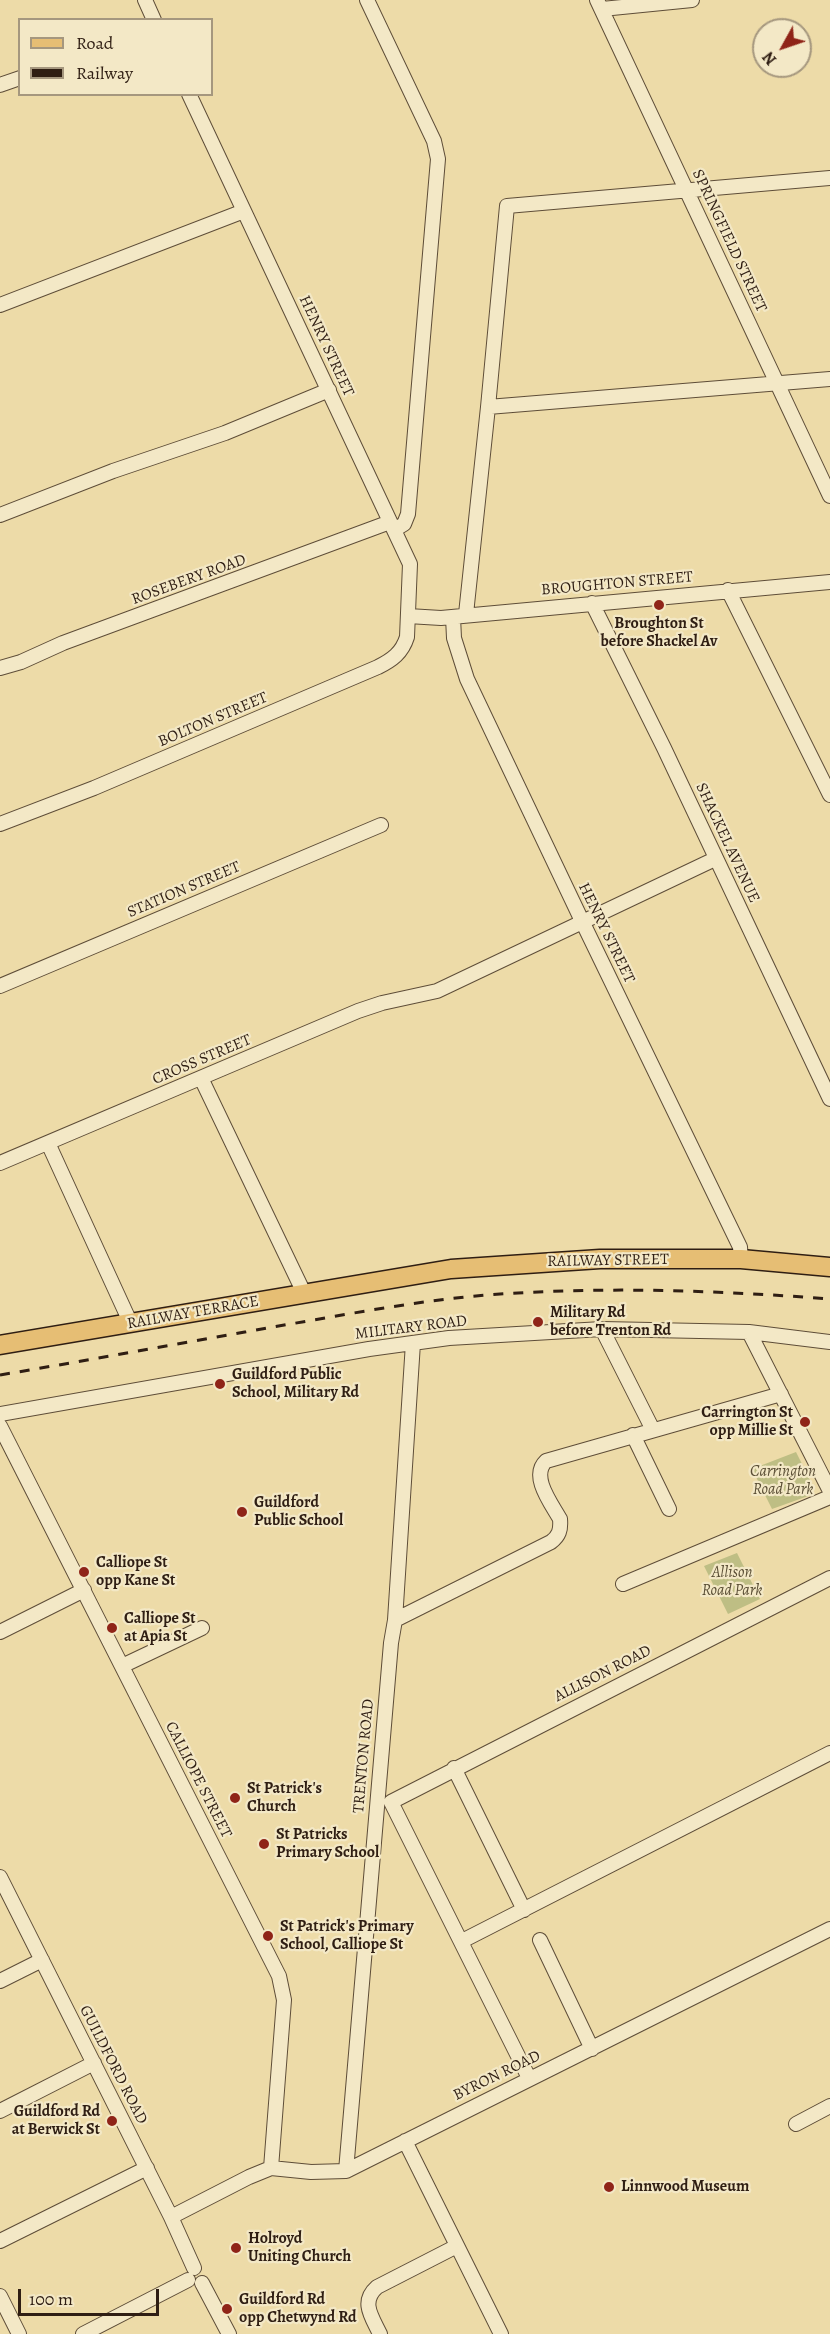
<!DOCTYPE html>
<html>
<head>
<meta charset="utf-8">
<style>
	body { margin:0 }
	#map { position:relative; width:830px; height:2334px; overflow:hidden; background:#eddba8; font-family:Alegreya,serif }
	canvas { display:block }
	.legend { position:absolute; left:18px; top:18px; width:195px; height:78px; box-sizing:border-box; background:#f3e8c6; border:2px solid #a5977e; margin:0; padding:8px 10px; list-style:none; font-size:18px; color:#2f1e13 }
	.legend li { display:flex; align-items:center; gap:12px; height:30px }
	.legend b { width:30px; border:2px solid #a5977e }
	.north { position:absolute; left:752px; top:18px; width:60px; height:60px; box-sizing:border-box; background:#f3e8c6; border:2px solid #a5977e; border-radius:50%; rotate:230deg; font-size:16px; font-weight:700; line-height:24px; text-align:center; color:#2f1e13 }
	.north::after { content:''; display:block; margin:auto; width:21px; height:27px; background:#8f2418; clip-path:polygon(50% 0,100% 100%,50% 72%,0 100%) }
	.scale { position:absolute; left:18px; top:2289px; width:141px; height:27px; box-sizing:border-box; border:3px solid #2f1e13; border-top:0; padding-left:8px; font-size:18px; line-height:21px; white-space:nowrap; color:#2f1e13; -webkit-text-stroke:4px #f3e8c6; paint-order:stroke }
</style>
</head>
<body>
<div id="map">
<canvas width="830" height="2334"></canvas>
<ul class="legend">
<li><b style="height:8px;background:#e6be74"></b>Road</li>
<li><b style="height:8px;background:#2f1e13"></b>Railway</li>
</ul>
<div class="north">N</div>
<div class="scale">100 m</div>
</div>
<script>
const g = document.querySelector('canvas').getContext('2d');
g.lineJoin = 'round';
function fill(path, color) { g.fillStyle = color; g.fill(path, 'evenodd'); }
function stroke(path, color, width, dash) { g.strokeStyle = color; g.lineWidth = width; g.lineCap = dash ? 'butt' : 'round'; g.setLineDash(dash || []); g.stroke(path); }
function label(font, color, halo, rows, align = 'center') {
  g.font = font + ' Alegreya,serif'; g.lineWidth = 4.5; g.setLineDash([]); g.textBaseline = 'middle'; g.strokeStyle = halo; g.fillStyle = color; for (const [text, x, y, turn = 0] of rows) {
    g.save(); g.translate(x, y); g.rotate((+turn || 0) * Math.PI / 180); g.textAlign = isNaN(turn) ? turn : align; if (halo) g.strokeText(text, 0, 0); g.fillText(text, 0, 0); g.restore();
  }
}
fill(new Path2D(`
	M796,1452L814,1488L811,1495L772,1509L752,1469Z
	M737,1553L760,1599L728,1614L704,1566Z`), '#bebe84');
const minor = new Path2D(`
	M145,0L154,20
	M367,0L434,141L438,159L408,514L404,524L394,530
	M597,0L830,496
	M602,9L692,0
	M0,85L20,78
	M0,305L244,211
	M488,407L830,379
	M0,515L113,471L225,433L329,390
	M728,590L830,795
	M592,603L664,748L830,1099
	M466,614L488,407L507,206L830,178
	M408,616L441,618L830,582
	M453,617L454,638L467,679L582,921L740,1247L741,1259
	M0,668L21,662L63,643L390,522
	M0,824L94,788L378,667C392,660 402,653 407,637L410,564L189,94
	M0,986L381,825
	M201,1078L304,1293
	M48,1143L131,1324
	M0,1163L358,1011L382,1003L437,991L715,859
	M602,1329L653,1430
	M749,1332L830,1491
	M0,1414L369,1349L449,1338L602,1329L749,1332L830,1342
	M0,1426L279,1976L284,2000L271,2168
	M633,1435L669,1509
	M623,1584L830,1497
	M395,1620L551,1542C559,1536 561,1530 560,1519C551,1503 530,1476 546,1461L781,1394
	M0,1632L84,1590
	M122,1666L202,1628
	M454,1768L524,1910
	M391,1802L830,1578
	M391,1802L529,2078
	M0,1877L171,2217L194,2268
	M540,1940L592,2049
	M462,1941L830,1753
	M0,1981L42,1960
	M0,2111L94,2063
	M796,2124L830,2106
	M405,2141L501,2334
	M346,2171L391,1643L395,1620L413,1343
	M171,2217L249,2177L271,2168L311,2172L346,2171L830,1929
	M0,2241L147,2168
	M202,2283L229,2334
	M0,2296L19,2334
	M83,2334L188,2280
	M380,2334C372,2317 360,2302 377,2287L457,2246`);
const major = new Path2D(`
	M0,1345L451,1269L600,1259H741L830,1267`);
stroke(minor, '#5e4d38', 16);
stroke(major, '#2f1e13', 21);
stroke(minor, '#f3e8c6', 14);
stroke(major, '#e6be74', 18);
stroke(new Path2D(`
	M0,1375C89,1360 178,1344 267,1328C350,1314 434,1297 518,1293C622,1287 726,1291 830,1299`), '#2f1e13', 3, [10, 10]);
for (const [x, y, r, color] of [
	[659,605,6,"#8f2418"],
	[538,1322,6,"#8f2418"],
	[220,1384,6,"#8f2418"],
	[805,1422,6,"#8f2418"],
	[242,1512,6,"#8f2418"],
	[84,1572,6,"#8f2418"],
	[112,1628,6,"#8f2418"],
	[235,1798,6,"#8f2418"],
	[264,1844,6,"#8f2418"],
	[268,1936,6,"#8f2418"],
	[112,2121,6,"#8f2418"],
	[609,2187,6,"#8f2418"],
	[236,2248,6,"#8f2418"],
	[227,2309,6,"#8f2418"]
]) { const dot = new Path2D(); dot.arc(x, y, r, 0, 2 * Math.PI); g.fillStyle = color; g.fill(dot); stroke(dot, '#f3e8c6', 2); }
label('16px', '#2f1e13', '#f3e8c6', [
	["SPRINGFIELD STREET",729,241,65],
	["HENRY STREET",326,346,65],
	["ROSEBERY ROAD",189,580,-20],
	["BROUGHTON STREET",617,584,-5],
	["BOLTON STREET",213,720,-23],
	["SHACKEL AVENUE",727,843,65],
	["STATION STREET",184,890,-23],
	["HENRY STREET",606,933,64],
	["CROSS STREET",202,1060,-23],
	["RAILWAY STREET",608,1261,-1],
	["RAILWAY TERRACE",193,1313,-10],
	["MILITARY ROAD",411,1328,-7],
	["ALLISON ROAD",603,1674,-27],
	["TRENTON ROAD",364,1756,-85],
	["CALLIOPE STREET",198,1780,63],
	["GUILDFORD ROAD",113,2065,63],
	["BYRON ROAD",497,2076,-26]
]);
label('bold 16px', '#2f1e13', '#f3e8c6', [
	["Broughton St",659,624,"center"],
	["before Shackel Av",659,642,"center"],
	["Military Rd",550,1313],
	["before Trenton Rd",550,1331],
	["Guildford Public",232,1375],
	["School, Military Rd",232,1393],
	["Carrington St",793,1413,"right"],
	["opp Millie St",793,1431,"right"],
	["Guildford",254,1503],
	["Public School",254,1521],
	["Calliope St",96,1563],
	["opp Kane St",96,1581],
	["Calliope St",124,1619],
	["at Apia St",124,1637],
	["St Patrick's",247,1789],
	["Church",247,1807],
	["St Patricks",276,1835],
	["Primary School",276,1853],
	["St Patrick's Primary",280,1927],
	["School, Calliope St",280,1945],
	["Guildford Rd",100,2112,"right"],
	["at Berwick St",100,2130,"right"],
	["Linnwood Museum",621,2187],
	["Holroyd",248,2239],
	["Uniting Church",248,2257],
	["Guildford Rd",239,2300],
	["opp Chetwynd Rd",239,2318]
], 'left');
label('italic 16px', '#5a4e35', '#f3e8c6', [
	["Carrington",783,1472],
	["Road Park",783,1490],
	["Allison",732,1573],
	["Road Park",732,1591]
]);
</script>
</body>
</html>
